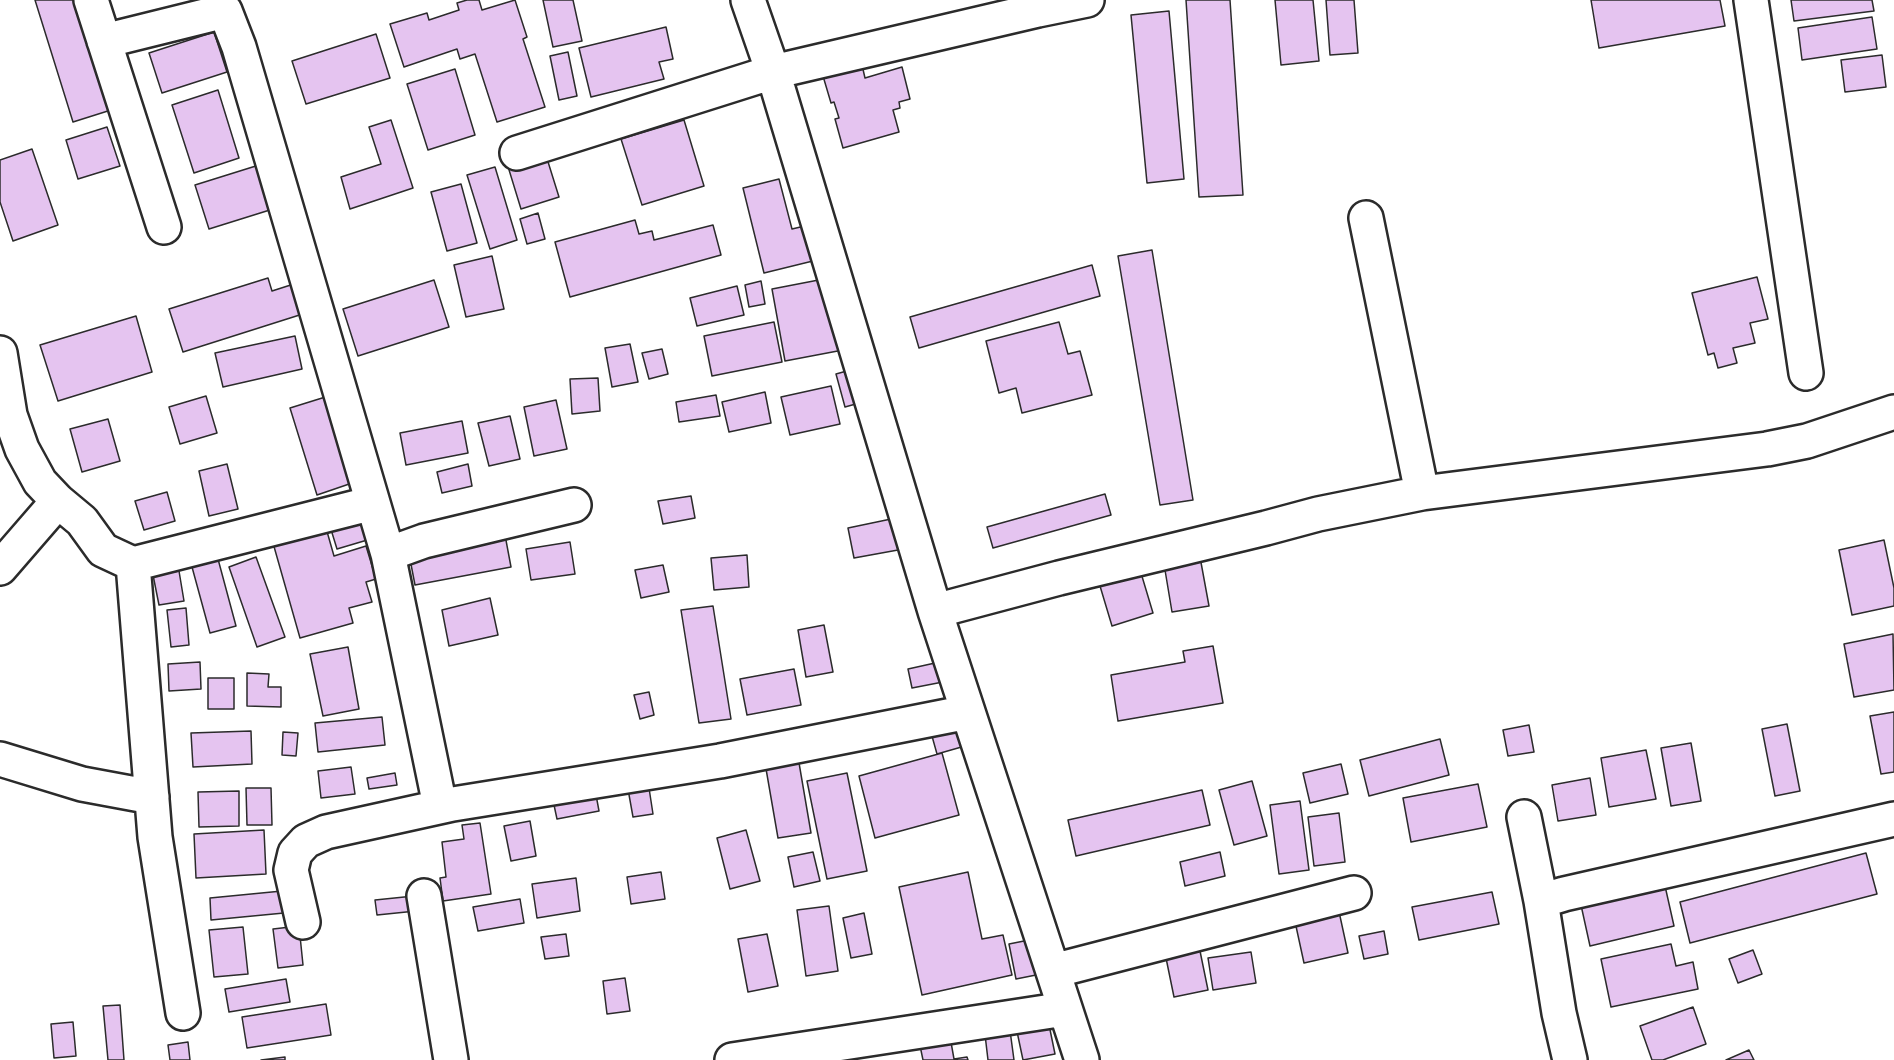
<!DOCTYPE html>
<html>
<head>
<meta charset="utf-8">
<style>
	body { margin:0 }
	canvas { display:block; background:#fff }
</style>
</head>
<body>
<canvas width="1894" height="1060"></canvas>
<script>
const g = document.querySelector('canvas').getContext('2d');
g.lineJoin = 'round';
function fill(path, color) { g.fillStyle = color; g.fill(path, 'evenodd'); }
function stroke(path, color, width, dash) { g.strokeStyle = color; g.lineWidth = width; g.lineCap = dash ? 'butt' : 'round'; g.setLineDash(dash || []); g.stroke(path); }
const building = new Path2D(`
	M35,0H77L111,110L73,122Z
	M467,0H479L482,10L515,0L527,37L523,39L545,107L497,122L475,54L460,59L457,49L404,67L390,24L427,13L429,20L459,10L457,3Z
	M543,0H573L582,41L553,47Z
	M1186,0H1230L1243,195L1199,197Z
	M1275,0H1313L1319,61L1281,65Z
	M1326,0H1354L1358,53L1330,55Z
	M1591,0H1720L1725,26L1599,48Z
	M1791,0H1872L1874,11L1794,21Z
	M1169,11L1184,179L1147,183L1131,15Z
	M1872,17L1877,49L1802,60L1798,28Z
	M666,27L673,59L659,62L664,79L591,97L579,48Z
	M214,32L227,72L162,93L149,53Z
	M376,34L390,78L306,104L292,61Z
	M568,52L577,96L559,100L550,56Z
	M1882,55L1886,87L1845,92L1841,60Z
	M862,65L865,78L902,67L910,99L899,102L900,108L893,110L899,132L843,148L835,119L839,118L834,102L831,103L823,76Z
	M455,69L475,135L428,150L407,84Z
	M218,90L239,158L194,173L172,105Z
	M391,120L413,188L350,209L341,177L381,164L369,127Z
	M684,120L704,186L642,205L621,139Z
	M107,127L120,166L78,179L66,140Z
	M32,149L58,225L13,241L0,202V160Z
	M544,149L559,197L521,209L506,160Z
	M259,165L273,209L209,229L195,185Z
	M495,167L517,240L490,249L467,175Z
	M779,179L792,229L813,224L821,259L764,273L743,188Z
	M461,184L477,243L447,251L431,192Z
	M538,213L545,239L527,244L520,219Z
	M635,220L639,234L652,231L654,240L713,225L721,255L570,297L555,242Z
	M1152,250L1193,500L1160,505L1118,256Z
	M492,256L504,309L466,317L454,265Z
	M1092,265L1100,296L919,348L910,317Z
	M1757,277L1768,319L1750,323L1755,343L1733,348L1737,363L1718,368L1714,353L1708,355L1692,293Z
	M268,278L272,291L300,282L309,312L183,352L169,309Z
	M829,278L843,350L785,361L772,289Z
	M434,280L449,327L358,356L343,309Z
	M761,281L765,304L749,307L745,285Z
	M737,286L744,315L697,326L690,298Z
	M136,316L152,372L58,401L40,345Z
	M774,322L782,362L712,376L704,336Z
	M1059,322L1068,354L1080,351L1092,395L1022,413L1016,388L999,393L986,341Z
	M295,336L302,369L223,387L215,353Z
	M630,344L638,382L612,387L605,348Z
	M662,349L668,374L649,379L642,353Z
	M861,367L870,400L845,407L836,374Z
	M598,378L600,411L572,414L570,379Z
	M831,386L840,424L790,435L781,397Z
	M765,392L771,423L729,432L722,402Z
	M335,394L358,481L317,495L290,408Z
	M716,395L720,416L679,422L676,402Z
	M206,396L217,433L180,444L169,407Z
	M556,400L567,449L534,456L524,407Z
	M510,416L520,459L489,466L478,423Z
	M108,419L120,461L82,472L70,429Z
	M462,421L468,453L406,465L400,433Z
	M227,464L238,509L209,516L199,471Z
	M468,464L472,486L442,493L437,472Z
	M167,492L175,521L144,530L135,501Z
	M1105,494L1111,515L993,548L987,527Z
	M691,496L695,518L663,524L658,501Z
	M367,512L374,538L337,549L329,523Z
	M891,519L898,550L854,558L848,528Z
	M324,521L334,556L366,546L376,579L366,582L372,602L349,608L353,623L300,638L271,536Z
	M505,535L511,567L415,585L409,554Z
	M1884,540L1894,588V606L1852,615L1839,550Z
	M570,542L575,574L531,580L526,549Z
	M747,555L749,587L714,590L711,558Z
	M256,557L285,637L257,647L229,567Z
	M1200,557L1209,606L1172,612L1164,564Z
	M218,559L236,626L210,633L192,567Z
	M663,565L669,592L641,598L635,570Z
	M179,571L184,601L159,605L153,575Z
	M1141,573L1153,613L1112,626L1100,586Z
	M490,598L498,635L449,646L442,610Z
	M713,606L731,719L699,723L681,610Z
	M186,608L189,645L171,647L167,610Z
	M824,625L833,672L806,677L798,630Z
	M1893,634L1894,690L1854,697L1844,644Z
	M1213,646L1223,703L1118,721L1111,675L1185,662L1183,651Z
	M348,647L359,709L323,716L310,654Z
	M944,661L948,681L912,688L908,669Z
	M200,662L201,689L169,691L168,664Z
	M794,669L801,705L747,715L740,679Z
	M247,673L269,674L268,687H281V707L247,706Z
	M208,678H234V709H208Z
	M649,692L654,715L640,719L634,695Z
	M1894,712V772L1881,774L1870,716Z
	M382,717L385,745L318,752L315,723Z
	M965,719L972,744L937,754L930,729Z
	M1787,724L1800,791L1775,796L1762,729Z
	M1529,725L1534,752L1508,756L1503,730Z
	M251,731L252,764L193,767L191,733Z
	M283,732L298,733L296,756L282,755Z
	M1440,739L1449,775L1369,796L1360,760Z
	M1691,743L1701,801L1671,806L1661,748Z
	M1646,750L1656,799L1609,807L1601,758Z
	M942,753L959,815L875,838L859,776Z
	M798,757L811,833L778,838L765,763Z
	M1341,764L1348,794L1310,803L1303,773Z
	M351,767L355,794L321,798L318,771Z
	M395,773L397,785L369,789L367,778Z
	M847,773L867,871L827,879L807,781Z
	M647,775L653,814L633,817L626,778Z
	M1590,778L1596,815L1558,821L1552,785Z
	M1252,781L1267,836L1234,845L1219,790Z
	M594,784L599,811L557,819L551,791Z
	M1478,784L1487,827L1411,842L1403,798Z
	M246,788H271L272,825H247Z
	M1202,790L1210,825L1076,856L1068,820Z
	M239,791V826L199,827L198,792Z
	M1300,801L1309,870L1279,874L1270,805Z
	M1339,813L1345,862L1314,866L1308,817Z
	M530,821L536,856L511,861L504,826Z
	M480,823L491,894L443,901L440,878L446,877L442,842L464,839L462,825Z
	M264,830L266,874L196,878L194,834Z
	M746,830L760,881L730,889L717,838Z
	M813,852L820,881L794,887L788,857Z
	M1220,852L1225,876L1185,886L1180,862Z
	M1866,853L1877,894L1690,943L1680,902Z
	M661,872L665,899L631,904L627,877Z
	M968,872L982,939L1003,935L1012,975L922,995L899,887Z
	M1663,877L1674,926L1590,946L1579,896Z
	M576,878L580,911L537,918L532,884Z
	M282,891L284,913L211,920L210,898Z
	M1492,892L1499,924L1419,940L1412,907Z
	M414,896L416,911L377,915L375,900Z
	M520,899L524,923L478,931L473,907Z
	M829,906L838,971L806,976L797,910Z
	M1338,907L1348,953L1304,963L1294,917Z
	M864,913L872,954L851,958L843,918Z
	M299,926L303,965L278,968L273,929Z
	M243,927L248,974L214,977L209,930Z
	M1384,931L1388,954L1364,959L1359,936Z
	M566,934L569,956L545,959L541,937Z
	M767,934L778,986L748,992L738,939Z
	M1039,938L1046,973L1016,979L1009,944Z
	M1671,944L1676,966L1693,962L1698,989L1611,1007L1601,959Z
	M1753,950L1762,974L1738,983L1729,959Z
	M1200,951L1208,990L1174,997L1166,958Z
	M1251,952L1256,983L1213,990L1208,958Z
	M625,978L630,1011L607,1014L603,981Z
	M286,979L290,1002L229,1012L225,989Z
	M326,1004L331,1035L247,1048L242,1017Z
	M120,1005L124,1060H108L103,1006Z
	M1693,1007L1706,1044L1663,1060H1652L1640,1026Z
	M1047,1015L1055,1054L1023,1060L1015,1022Z
	M73,1022L76,1056L54,1058L51,1024Z
	M1009,1023L1014,1060H988L984,1026Z
	M949,1031L954,1059L967,1057L968,1060H923L918,1036Z
	M188,1042L190,1060H170L168,1045Z
	M1749,1050L1754,1060H1726Z
	M285,1057V1060H261Z`);
fill(building, '#e5c4f0');
stroke(building, '#2b2b2b', 1.5);
const minor = new Path2D(`
	M91,0L164,227
	M748,0L773,72L935,611L1082,1060
	M1751,0L1806,373
	M104,41L225,11L239,47L388,554
	M517,153L773,72L1038,10L1087,0
	M1366,218L1422,493
	M0,353L10,415L22,449L40,482L58,501L82,521L103,550L133,564L373,503
	M133,564L155,837L183,1013
	M0,568L58,501
	M935,611L1059,578L1266,528L1318,514L1422,493L1767,449L1807,441L1894,412
	M0,759L82,784L152,797
	M440,806L388,554L424,541L574,505
	M1524,817L1541,901
	M424,896L451,1060
	M303,922L291,870L295,853L306,841L326,832L453,804L720,761L968,712
	M1053,971L1354,893
	M732,1060L1065,1009
	M1570,1060L1559,1013L1541,901L1564,894L1894,819`);
stroke(minor, '#2b2b2b', 38);
stroke(minor, '#fff', 33);
</script>
</body>
</html>
